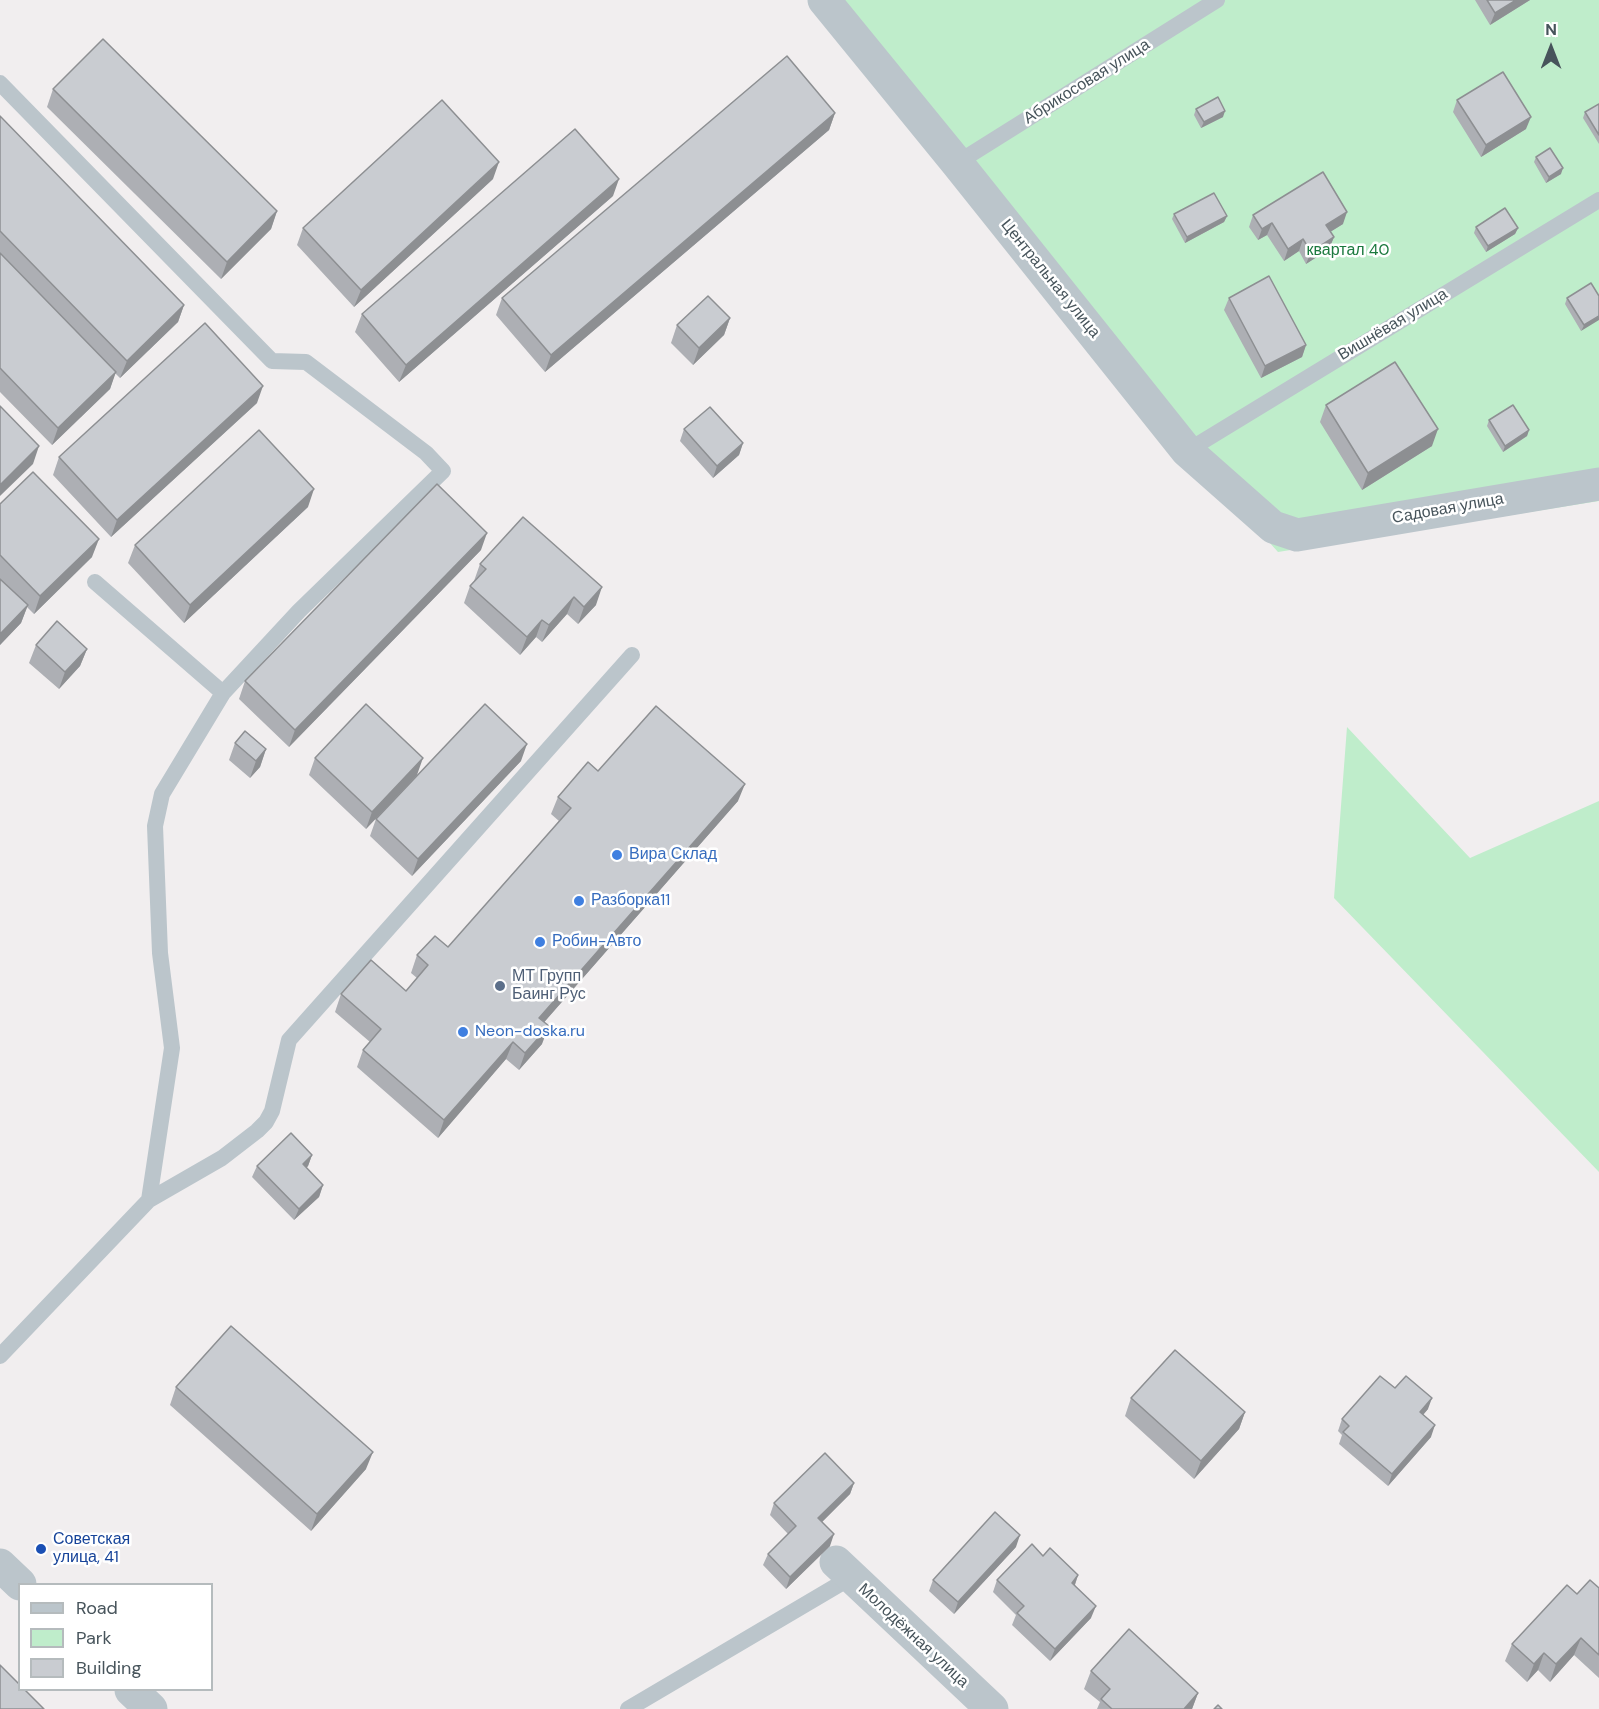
<!DOCTYPE html>
<html>
<head>
<meta charset="utf-8">
<style>
	body { margin:0 }
	#map { position:relative; width:1599px; height:1709px; overflow:hidden; background:#f1eeef; font-family:"DM Sans",sans-serif }
	canvas { display:block }
	.legend { position:absolute; left:18px; top:1583px; width:195px; height:108px; box-sizing:border-box; background:#fff; border:2px solid #b5bbbd; margin:0; padding:8px 10px; list-style:none; font-size:18px; color:#47545b }
	.legend li { display:flex; align-items:center; gap:12px; height:30px }
	.legend b { width:30px; border:2px solid #b5bbbd }
	.north { position:absolute; left:1521px; top:18px; width:60px; height:60px; -webkit-text-stroke:4px #fff; paint-order:stroke; rotate:0deg; font-size:16px; font-weight:700; line-height:24px; text-align:center; color:#47545b }
	.north::after { content:''; display:block; margin:auto; width:21px; height:27px; background:#47545b; clip-path:polygon(50% 0,100% 100%,50% 72%,0 100%) }
</style>
</head>
<body>
<div id="map">
<canvas width="1599" height="1709"></canvas>
<ul class="legend">
<li><b style="height:8px;background:#bbc5cb"></b>Road</li>
<li><b style="height:16px;background:#bfedcb"></b>Park</li>
<li><b style="height:16px;background:#c9ccd1"></b>Building</li>
</ul>
<div class="north">N</div>
</div>
<script>
const g = document.querySelector('canvas').getContext('2d');
g.lineJoin = 'round';
function fill(path, color) { g.fillStyle = color; g.fill(path, 'evenodd'); }
function stroke(path, color, width, dash) { g.strokeStyle = color; g.lineWidth = width; g.lineCap = dash ? 'butt' : 'round'; g.setLineDash(dash || []); g.stroke(path); }
function label(font, color, halo, rows, align = 'center') {
  g.font = font + ' "DM Sans",sans-serif'; g.lineWidth = 5; g.setLineDash([]); g.textBaseline = 'middle'; g.strokeStyle = halo; g.fillStyle = color; for (const [text, x, y, turn = 0] of rows) {
    g.save(); g.translate(x, y); g.rotate((+turn || 0) * Math.PI / 180); g.textAlign = isNaN(turn) ? turn : align; if (halo) g.strokeText(text, 0, 0); g.fillText(text, 0, 0); g.restore();
  }
}
fill(new Path2D(`
	M824,0H1599V501L1278,552L1187,451Z
	M1347,727L1470,858L1599,801V1172L1334,898Z`), '#bfedcb');
stroke(new Path2D(`
	M0,83L272,361L306,362L426,453L443,471L299,611L223,693L162,794L155,826L160,953L172,1048L149,1200L0,1356
	M957,163L1217,0
	M1187,451L1599,200
	M95,582L223,693
	M149,1200L222,1158L257,1131L266,1122L272,1111L289,1040L632,655
	M628,1709L850,1578`), '#bbc5cb', 16);
stroke(new Path2D(`
	M824,0L957,163L1187,451L1273,527L1297,535L1599,484
	M836,1562L992,1709`), '#bbc5cb', 33);
stroke(new Path2D(`
	M0,1565L20,1584
	M131,1690L151,1709`), '#bbc5cb', 33);
fill(new Path2D(`
	M1475,0H1530L1490,25Z
	M53,89L277,211L271,229L221,279L47,107Z
	M1457,100L1526,129L1481,157L1453,112Z
	M1599,104V144L1583,118L1585,112Z
	M1196,109L1223,117L1201,128L1194,115Z
	M835,113L829,130L545,372L496,315L502,298Z
	M0,116L184,305L178,322L120,378L115,373L110,389L52,445L0,392Z
	M1536,157L1561,174L1546,183L1534,162Z
	M493,179L354,307L297,245L303,228Z
	M613,196L399,382L355,332L362,314Z
	M1174,214L1227,216L1224,222L1185,243L1172,219Z
	M1253,215L1343,224L1330,232L1334,237L1329,249L1306,264L1299,251L1284,261L1267,235L1258,240L1249,227Z
	M1476,227L1518,228L1515,234L1486,252L1474,233Z
	M1599,296L1581,331L1565,304L1567,298Z
	M1229,298L1306,345L1302,357L1261,378L1224,310Z
	M730,318L724,335L693,365L671,343L677,325Z
	M257,403L111,537L53,475L59,457Z
	M1326,405L1432,446L1362,490L1320,422Z
	M1489,420L1529,430L1527,436L1503,452L1487,426Z
	M684,429L743,443L739,455L713,478L680,441Z
	M0,504L92,557L34,614L27,607L21,623L0,645Z
	M308,507L184,623L128,563L135,545Z
	M481,550L289,747L239,699L245,681Z
	M480,564L596,605L578,624L567,614L542,642L536,637L520,655L464,603L470,586L474,581Z
	M36,645L87,649L80,666L59,689L29,663Z
	M235,743L266,749L260,767L250,778L229,760Z
	M315,758L417,775L521,761L412,876L370,836L376,819L384,810L366,829L309,775Z
	M598,771L738,801L544,1022L542,1044L519,1070L506,1059L438,1138L357,1067L363,1050L370,1042L335,1012L341,994L406,991L417,978L411,973L417,955L448,947L559,821L551,814L558,797Z
	M312,1155L308,1166L306,1168L323,1185L319,1197L294,1220L252,1177L257,1166Z
	M176,1387L366,1469L311,1531L170,1405Z
	M1395,1388L1428,1409L1423,1415L1431,1437L1388,1486L1339,1444L1342,1435L1338,1431L1342,1419Z
	M1131,1398L1245,1412L1239,1429L1194,1479L1125,1416Z
	M854,1483L850,1494L822,1522L830,1546L786,1589L763,1565L768,1554L788,1534L770,1515L774,1503Z
	M1016,1547L954,1614L929,1591L933,1580Z
	M1043,1556L1078,1575L1075,1585L1091,1618L1050,1661L1012,1625L1016,1615L993,1592L997,1580Z
	M1599,1588V1678L1574,1655L1550,1682L1538,1670L1527,1682L1505,1661L1512,1644L1577,1594Z
	M1091,1671L1198,1693L1192,1709H1097L1100,1702L1084,1689Z`), '#adafb4');
fill(new Path2D(`
	M1516,0H1530L1490,25L1495,13Z
	M1225,111L1223,117L1201,128L1204,122Z
	M835,113L829,130L545,372L551,355Z
	M1531,117L1526,129L1481,157L1486,145Z
	M499,162L493,179L354,307L361,290Z
	M1563,168L1561,174L1546,183L1549,177Z
	M619,179L613,196L399,382L406,365Z
	M277,211L271,229L221,279L227,262Z
	M1347,212L1343,224L1322,237L1326,225Z
	M1227,216L1224,222L1185,243L1187,237Z
	M1272,223L1267,235L1258,240L1262,229Z
	M1518,228L1515,234L1486,252L1488,246Z
	M1334,237L1329,249L1306,264L1311,252Z
	M1303,239L1299,251L1284,261L1288,249Z
	M184,305L178,322L120,378L127,361Z
	M1599,316V320L1581,331L1584,325Z
	M730,318L724,335L693,365L699,348Z
	M1306,345L1302,357L1261,378L1265,366Z
	M116,372L110,389L52,445L58,428Z
	M263,386L257,403L111,537L117,520Z
	M1438,429L1432,446L1362,490L1368,473Z
	M1529,430L1527,436L1503,452L1505,446Z
	M743,443L739,455L713,478L717,466Z
	M39,446L33,464L0,496V485Z
	M314,489L308,507L184,623L190,605Z
	M487,533L481,550L289,747L295,730Z
	M99,539L92,557L34,614L40,596Z
	M602,587L596,605L578,624L584,607Z
	M574,597L567,614L542,642L549,625Z
	M28,605L21,623L0,645V634Z
	M542,620L536,637L520,655L527,637Z
	M87,649L80,666L59,689L65,672Z
	M527,744L521,761L412,876L418,859Z
	M266,749L260,767L250,778L256,761Z
	M423,758L417,775L366,829L372,812Z
	M745,784L738,801L533,1035L539,1018Z
	M549,1026L542,1044L519,1070L525,1053Z
	M513,1042L506,1059L438,1138L444,1120Z
	M312,1155L308,1166L298,1176L303,1164Z
	M323,1185L319,1197L294,1220L299,1209Z
	M1432,1398L1428,1409L1416,1423L1420,1412Z
	M1245,1412L1239,1429L1194,1479L1201,1461Z
	M1435,1425L1431,1437L1388,1486L1392,1474Z
	M373,1452L366,1469L311,1531L317,1514Z
	M854,1483L850,1494L814,1530L818,1518Z
	M834,1534L830,1546L786,1589L790,1577Z
	M1020,1535L1016,1547L954,1614L958,1602Z
	M1078,1575L1074,1587L1072,1583Z
	M1096,1606L1091,1618L1050,1661L1055,1649Z
	M1581,1638L1574,1655L1550,1682L1556,1664Z
	M1544,1653L1538,1670L1527,1682L1534,1664Z
	M1198,1693L1192,1709H1184Z`), '#8d8f92');
const building = new Path2D(`
	M1487,0H1516L1495,13Z
	M103,39L277,211L227,262L53,89Z
	M787,56L835,113L551,355L502,298Z
	M1503,72L1531,117L1486,145L1457,100Z
	M1218,97L1225,111L1204,122L1196,109Z
	M442,100L499,162L361,290L303,228Z
	M1599,104V135L1585,112Z
	M0,116L184,305L127,361L0,231Z
	M575,129L619,179L406,365L362,314Z
	M1550,148L1563,168L1549,177L1536,157Z
	M1323,172L1347,212L1326,225L1334,237L1311,252L1303,239L1288,249L1272,223L1262,229L1253,215Z
	M1214,193L1227,216L1187,237L1174,214Z
	M1505,208L1518,228L1488,246L1476,227Z
	M0,253L116,372L58,428L0,368Z
	M1269,276L1306,345L1265,366L1229,298Z
	M1591,283L1599,296V316L1584,325L1567,298Z
	M708,296L730,318L699,348L677,325Z
	M205,323L263,386L117,520L59,457Z
	M1395,362L1438,429L1368,473L1326,405Z
	M1513,405L1529,430L1505,446L1489,420Z
	M0,406L39,446L0,485Z
	M710,407L743,443L717,466L684,429Z
	M259,430L314,489L190,605L135,545Z
	M33,472L99,539L40,596L0,555V504Z
	M437,484L487,533L295,730L245,681Z
	M523,517L602,587L584,607L574,597L549,625L542,620L527,637L470,586L486,569L480,564Z
	M0,579L28,605L0,634Z
	M57,621L87,649L65,672L36,645Z
	M366,704L423,758L372,812L315,758Z
	M485,704L527,744L418,859L376,819Z
	M656,706L745,784L539,1018L549,1026L525,1053L513,1042L444,1120L363,1050L381,1029L341,994L371,960L406,991L428,965L417,955L435,936L448,947L571,808L558,797L588,762L598,771Z
	M245,731L266,749L256,761L235,743Z
	M291,1133L312,1155L303,1164L323,1185L299,1209L257,1166Z
	M231,1326L373,1452L317,1514L176,1387Z
	M1175,1350L1245,1412L1201,1461L1131,1398Z
	M1380,1376L1395,1388L1406,1376L1432,1398L1420,1412L1435,1425L1392,1474L1343,1432L1349,1426L1342,1419Z
	M825,1453L854,1483L818,1518L834,1534L790,1577L768,1554L796,1526L774,1503Z
	M995,1512L1020,1535L958,1602L933,1580Z
	M1032,1544L1043,1556L1050,1548L1078,1575L1072,1583L1096,1606L1055,1649L1017,1613L1024,1606L997,1580Z
	M1590,1580L1599,1588V1655L1581,1638L1556,1664L1544,1653L1534,1664L1512,1644L1567,1585L1577,1594Z
	M1129,1629L1198,1693L1184,1709H1112L1101,1699L1110,1689L1091,1671Z
	M0,1665L20,1685V1689H24L44,1709H0Z
	M1218,1705L1222,1709H1214Z`);
fill(building, '#c9ccd1');
stroke(building, '#8d8f92', 1.5);
for (const [x, y, r, color] of [
	[617,855,6,"#3f7fe0"],
	[579,901,6,"#3f7fe0"],
	[540,942,6,"#3f7fe0"],
	[500,986,6,"#5c6f8a"],
	[463,1032,6,"#3f7fe0"],
	[41,1549,6,"#1a4fb4"]
]) { const dot = new Path2D(); dot.arc(x, y, r, 0, 2 * Math.PI); g.fillStyle = color; g.fill(dot); stroke(dot, '#fff', 2); }
label('16px', '#47545b', '#fff', [
	["Абрикосовая улица",1087,82,-32],
	["Центральная улица",1050,279,51],
	["Вишнёвая улица",1393,325,-31],
	["Садовая улица",1448,509,-10],
	["Молодёжная улица",913,1636,43]
]);
label('16px', '#1b793e', '#fff', [
	["квартал 40",1348,251]
]);
label('16px', '#366cbe', '#fff', [
	["Вира Склад",629,855],
	["Разборка11",591,901],
	["Робин-Авто",552,942],
	["Neon-doska.ru",475,1032]
], 'left');
label('16px', '#4e5e75', '#fff', [
	["МТ Групп",512,977],
	["Баинг Рус",512,995]
], 'left');
label('16px', '#164399', '#fff', [
	["Советская",53,1540],
	["улица, 41",53,1558]
], 'left');
</script>
</body>
</html>
